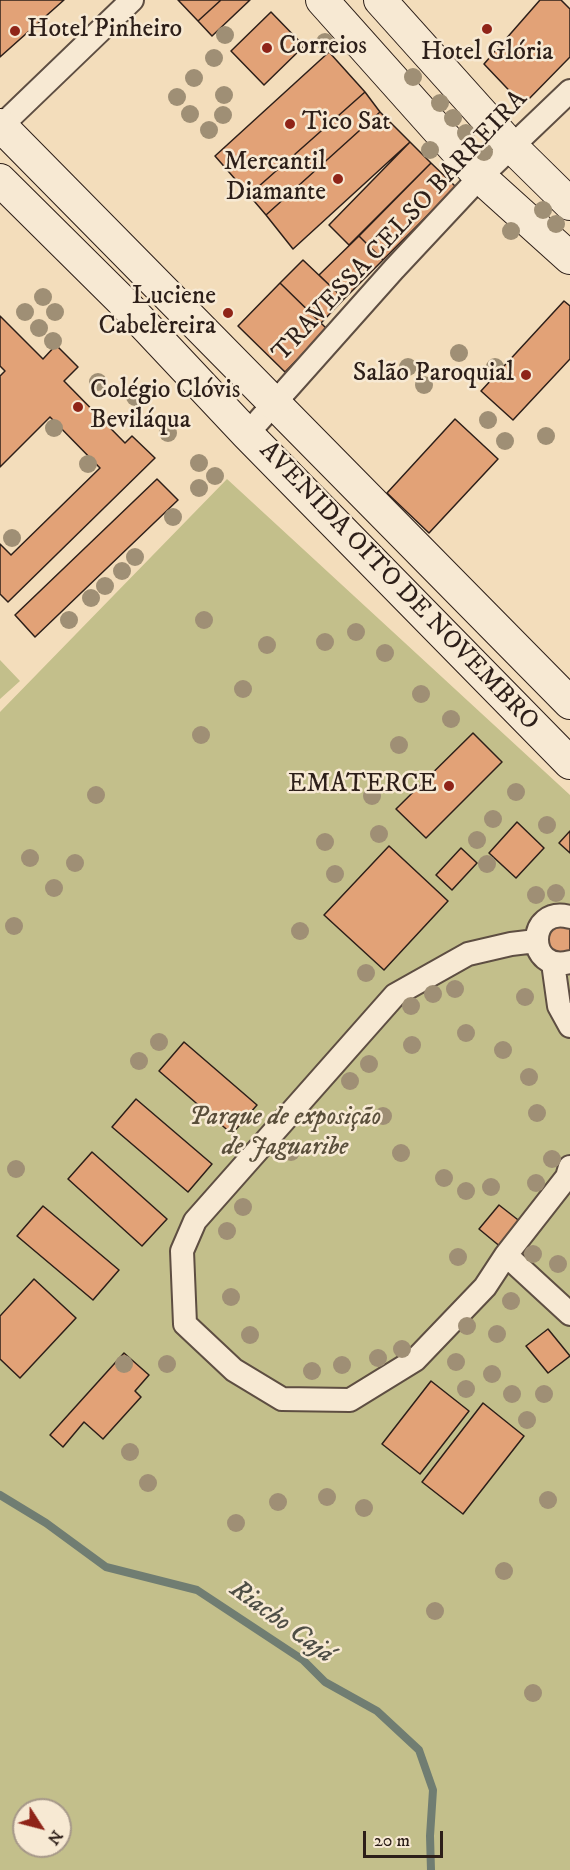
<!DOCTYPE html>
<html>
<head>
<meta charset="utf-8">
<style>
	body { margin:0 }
	#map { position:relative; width:570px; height:1870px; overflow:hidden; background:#f3ddbb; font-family:"IM FELL DW Pica",serif }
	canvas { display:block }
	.north { position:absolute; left:12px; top:1798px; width:60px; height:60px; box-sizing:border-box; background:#f7e9d3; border:2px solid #a69889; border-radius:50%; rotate:126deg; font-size:16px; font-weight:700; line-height:24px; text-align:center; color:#2d1f19 }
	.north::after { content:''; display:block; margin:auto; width:21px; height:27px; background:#8f2418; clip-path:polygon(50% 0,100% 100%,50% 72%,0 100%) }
	.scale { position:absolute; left:363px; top:1831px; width:80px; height:27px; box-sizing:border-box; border:3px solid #2d1f19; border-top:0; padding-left:8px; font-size:18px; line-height:21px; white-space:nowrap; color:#2d1f19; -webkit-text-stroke:4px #f7e9d3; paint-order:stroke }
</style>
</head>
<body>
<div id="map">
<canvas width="570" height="1870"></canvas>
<div class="north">N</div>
<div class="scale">20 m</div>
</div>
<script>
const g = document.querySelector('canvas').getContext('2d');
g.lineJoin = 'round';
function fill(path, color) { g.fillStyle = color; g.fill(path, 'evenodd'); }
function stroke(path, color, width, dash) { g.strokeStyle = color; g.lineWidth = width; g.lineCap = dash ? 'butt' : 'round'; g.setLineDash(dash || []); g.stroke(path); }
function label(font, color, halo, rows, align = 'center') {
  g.font = font + ' "IM FELL DW Pica",serif'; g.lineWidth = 5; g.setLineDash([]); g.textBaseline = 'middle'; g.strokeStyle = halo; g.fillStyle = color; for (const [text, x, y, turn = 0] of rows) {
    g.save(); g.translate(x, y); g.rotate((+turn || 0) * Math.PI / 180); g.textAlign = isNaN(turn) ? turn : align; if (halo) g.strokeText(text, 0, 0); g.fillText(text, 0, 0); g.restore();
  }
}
fill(new Path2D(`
	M227,479L570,795V1870H0V712ZM24,1810H60V1846H24Z
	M0,660L20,681L0,699Z`), '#c3bf8b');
stroke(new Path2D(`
	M0,1495L46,1523L106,1567L197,1590L303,1660L325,1682L377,1711L419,1750L433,1790L430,1836L431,1870`), '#707d72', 8);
const building = new Path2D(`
	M0,0H64L0,57Z
	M178,0H221L198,21Z
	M221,0H250L212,36L198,21Z
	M540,0H561L570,9V57L523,105L484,64Z
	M271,12L304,46L264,85L231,51Z
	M329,52L365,92L249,195L215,156Z
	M365,92L380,112L266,215L249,195Z
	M380,112L410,142L293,249L266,215Z
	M410,142L431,163L349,245L329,225Z
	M431,163L456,187L383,260L359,236Z
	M359,236L383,260L344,299L319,275Z
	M303,260L344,299L321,323L280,283Z
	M280,283L327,329L285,372L238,326Z
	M564,301L570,306V359L513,420L481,391Z
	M0,316L43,359L56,345L78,367L64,381L125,443L132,436L155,458L8,602L0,594V544L11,555L100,468L50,417L0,467V376L5,371L0,366Z
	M455,419L498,459L429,533L387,493Z
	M157,479L178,500L35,637L15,615Z
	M473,733L502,762L426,838L396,809Z
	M517,822L544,848L516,878L489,853Z
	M570,831V853L559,843Z
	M389,846L448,901L384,970L324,915Z
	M461,848L477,863L452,890L436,875Z
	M570,925V955L548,953V928Z
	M184,1042L257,1105L232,1134L159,1071Z
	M136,1099L212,1164L188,1192L112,1127Z
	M92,1152L167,1219L142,1246L68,1179Z
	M499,1205L522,1223L502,1248L479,1229Z
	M43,1206L119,1270L93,1300L17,1236Z
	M34,1279L76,1318L20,1378L0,1359V1316Z
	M548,1329L570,1356L548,1373L526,1346Z
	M124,1353L149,1375L135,1391L141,1397L103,1439L84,1422L63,1447L50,1435Z
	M431,1381L469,1411L420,1474L382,1444Z
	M483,1403L524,1436L463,1514L422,1482Z`);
fill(building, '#e2a277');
stroke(building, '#2d1f19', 1.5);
const street = new Path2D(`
	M0,127L132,0
	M247,434L394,269L480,177L570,91
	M570,917C526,905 526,974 570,962
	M536,941L511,944L468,954L395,995L195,1221L182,1251L185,1324L234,1370L282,1399L350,1400L415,1360L485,1287L506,1255L567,1177L570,1167
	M553,963L559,1006L570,1026
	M506,1255L570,1314`);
const secondary = new Path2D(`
	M322,0L480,177L570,258
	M380,0L511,146L570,204
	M0,125L570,703
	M0,180L122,301L247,434L570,763`);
stroke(street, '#5e4e42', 26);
stroke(secondary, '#2d1f19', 34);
stroke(street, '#f7e9d3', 22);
stroke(secondary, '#f7e9d3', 32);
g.fillStyle = '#9f8f75';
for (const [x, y] of [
	[225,35],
	[325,42],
	[214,58],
	[413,77],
	[194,78],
	[224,95],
	[177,97],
	[440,103],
	[190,114],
	[223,115],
	[453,118],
	[209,130],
	[466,133],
	[430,150],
	[484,152],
	[543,210],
	[556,224],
	[511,231],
	[43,297],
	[25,312],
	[55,312],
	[39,328],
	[53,341],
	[459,353],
	[408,367],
	[495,367],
	[98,382],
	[424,385],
	[135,397],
	[488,420],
	[54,428],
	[168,433],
	[546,436],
	[505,441],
	[199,463],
	[88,464],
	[215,476],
	[199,488],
	[173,517],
	[12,538],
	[135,557],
	[122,571],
	[105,586],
	[91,598],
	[69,620],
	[204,620],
	[356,632],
	[325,642],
	[267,645],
	[385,653],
	[243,689],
	[421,694],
	[451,719],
	[201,735],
	[399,745],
	[516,792],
	[96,795],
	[372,796],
	[493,819],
	[547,825],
	[379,834],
	[477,840],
	[325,842],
	[30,858],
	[75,863],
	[487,864],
	[335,874],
	[54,888],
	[556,893],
	[536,895],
	[14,926],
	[300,931],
	[366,973],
	[455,989],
	[433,994],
	[525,997],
	[411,1006],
	[466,1033],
	[159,1042],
	[412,1045],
	[503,1050],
	[139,1061],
	[369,1064],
	[529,1077],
	[350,1081],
	[537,1113],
	[383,1116],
	[291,1152],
	[401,1153],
	[552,1159],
	[16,1169],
	[444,1178],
	[536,1183],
	[491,1187],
	[466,1191],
	[243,1207],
	[227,1231],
	[533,1254],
	[458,1257],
	[558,1264],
	[231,1297],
	[511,1301],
	[467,1326],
	[497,1334],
	[250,1335],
	[402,1349],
	[378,1358],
	[456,1362],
	[124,1364],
	[167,1364],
	[342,1365],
	[312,1371],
	[492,1374],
	[466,1389],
	[512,1394],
	[544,1394],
	[527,1420],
	[130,1452],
	[148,1483],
	[327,1497],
	[548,1500],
	[278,1502],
	[364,1508],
	[236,1523],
	[504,1571],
	[435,1611],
	[533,1693]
]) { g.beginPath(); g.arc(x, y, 9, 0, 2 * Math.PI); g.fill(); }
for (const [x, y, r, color] of [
	[487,29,6,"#8f2418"],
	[15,31,6,"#8f2418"],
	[267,48,6,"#8f2418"],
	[290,124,6,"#8f2418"],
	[338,179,6,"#8f2418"],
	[228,313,6,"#8f2418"],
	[526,375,6,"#8f2418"],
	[78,407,6,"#8f2418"],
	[449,786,6,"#8f2418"]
]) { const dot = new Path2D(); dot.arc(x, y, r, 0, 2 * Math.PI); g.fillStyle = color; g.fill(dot); stroke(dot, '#f7e9d3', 2); }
label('26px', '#2d1f19', '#f7e9d3', [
	["Hotel Pinheiro",27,31],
	["Correios",279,48],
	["Hotel Glória",487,54,"center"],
	["Tico Sat",302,124],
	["Mercantil",326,164,"right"],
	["Diamante",326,194,"right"],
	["Luciene",216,298,"right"],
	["Cabelereira",216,328,"right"],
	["Salão Paroquial",514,375,"right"],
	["Colégio Clóvis",90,392],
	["Beviláqua",90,422],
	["EMATERCE",437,786,"right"]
], 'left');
label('26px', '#2d1f19', '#f7e9d3', [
	["TRAVESSA CELSO BARREIRA",401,227,-47],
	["AVENIDA OITO DE NOVEMBRO",398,587,46]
]);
label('italic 26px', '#5a4f3b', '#f7e9d3', [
	["Parque de exposição",285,1119],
	["de Jaguaribe",285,1149]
]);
label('italic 27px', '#4e4e45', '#f7e9d3', [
	["Riacho Cajá",281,1623,36]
]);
</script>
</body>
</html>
